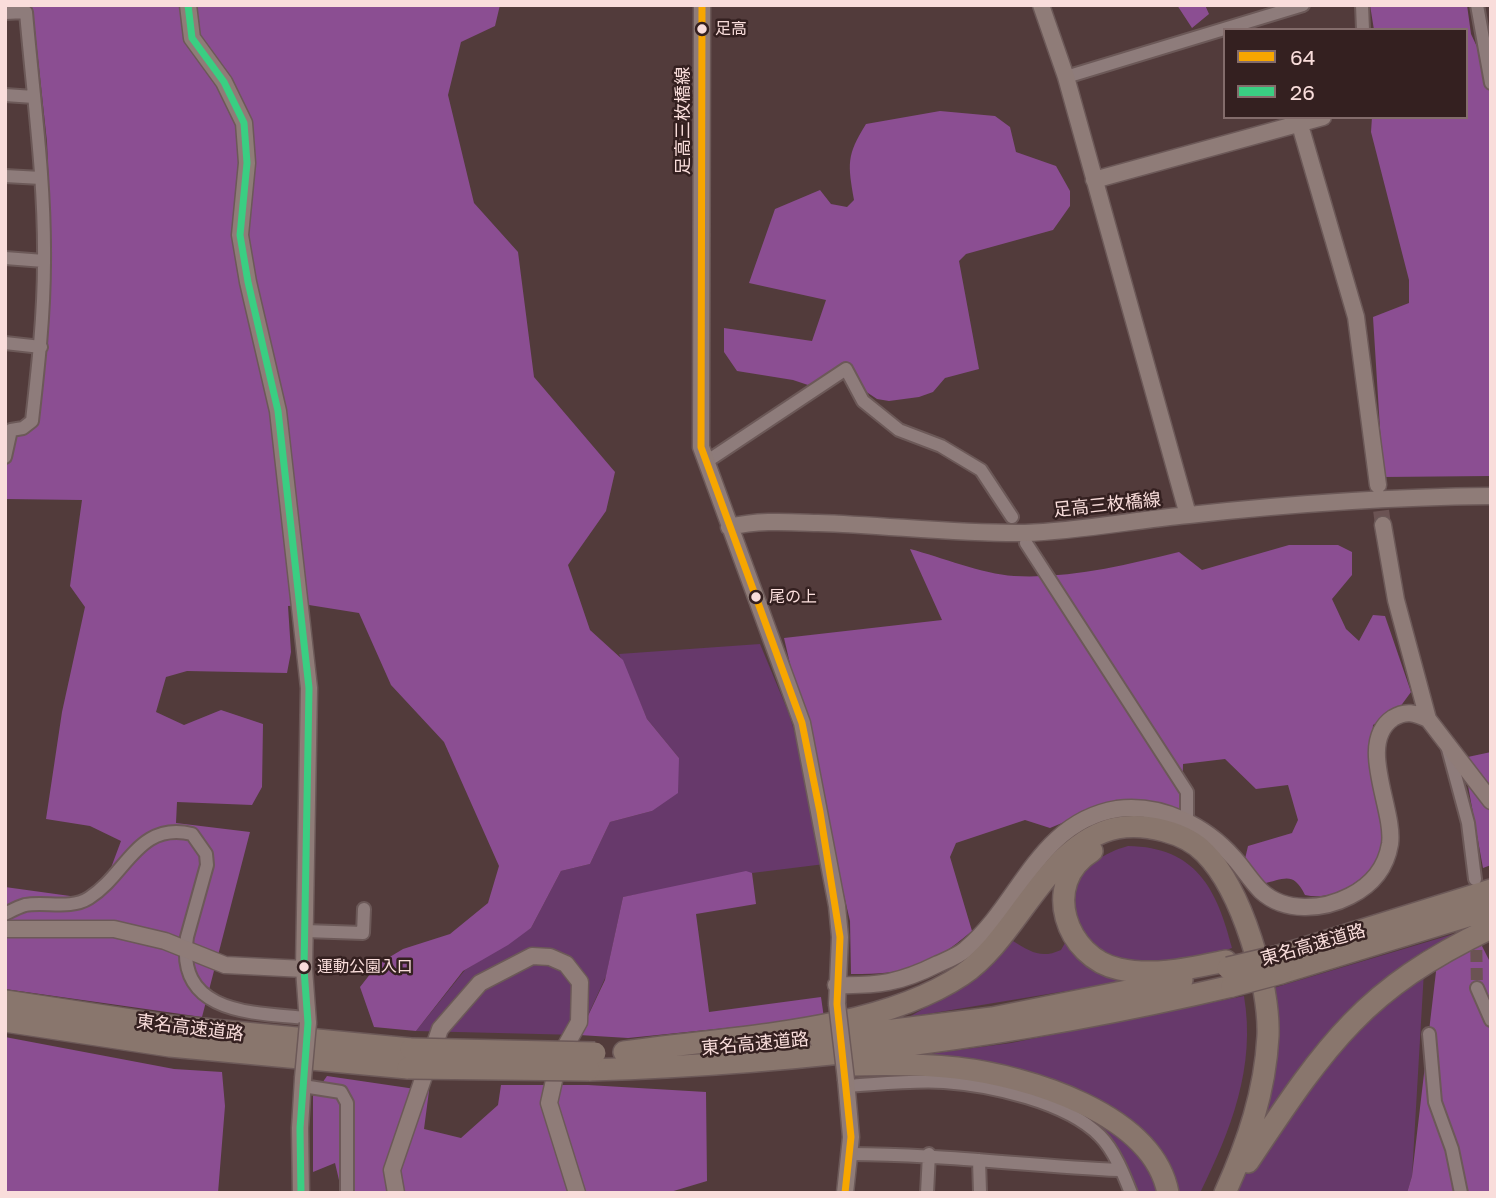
<!DOCTYPE html>
<html>
<head>
<meta charset="utf-8">
<style>
	body { margin:0 }
	#map { position:relative; width:1496px; height:1198px; overflow:hidden; background:#523b3b; font-family:"Golos Text",sans-serif }
	canvas { display:block }
	.frame { position:absolute; inset:0; border:7px solid #f9dddb; pointer-events:none }
	.legend { position:absolute; left:1223px; top:28px; width:245px; height:91px; box-sizing:border-box; background:#342020; border:2px solid #836c6b; margin:0; padding:9px 12px; list-style:none; font-size:21px; color:#f9dddb }
	.legend li { display:flex; align-items:center; gap:14px; height:35px }
	.legend b { width:35px; border:2px solid #836c6b }
</style>
</head>
<body>
<div id="map">
<canvas width="1496" height="1198"></canvas>
<div class="frame"></div>
<ul class="legend">
<li><b style="height:9px;background:#f7a600"></b>64</li>
<li><b style="height:9px;background:#3ace82"></b>26</li>
</ul>
</div>
<script>
const g = document.querySelector('canvas').getContext('2d');
g.lineJoin = 'round';
function fill(path, color) { g.fillStyle = color; g.fill(path, 'evenodd'); }
function stroke(path, color, width, dash) { g.strokeStyle = color; g.lineWidth = width; g.lineCap = dash ? 'butt' : 'round'; g.setLineDash(dash || []); g.stroke(path); }
function label(font, color, halo, rows, align = 'center') {
  g.font = font + ' "Golos Text","Noto Sans JP",sans-serif'; g.lineWidth = 5; g.setLineDash([]); g.textBaseline = 'middle'; g.strokeStyle = halo; g.fillStyle = color; for (const [text, x, y, turn = 0] of rows) {
    g.save(); g.translate(x, y); g.rotate((+turn || 0) * Math.PI / 180); g.textAlign = isNaN(turn) ? turn : align; if (halo) g.strokeText(text, 0, 0); g.fillText(text, 0, 0); g.restore();
  }
}
fill(new Path2D(`
	M760,644L789,714L805,768L825,864L752,873L623,897L606,976L579,1035L416,1031L465,970L531,928L561,871L590,864L610,822L652,811L679,758L647,719L619,654Z
	M1128,846C1196,847 1217,889 1232,948C1177,964 1155,967 1099,954C1096,939 1082,937 1076,925C1057,885 1094,855 1128,846Z
	M1457,933L1422,952L1361,1000L1262,1126L1270,989Z
	M1013,941C1031,952 1041,959 1061,950L1065,943L1085,964L1139,979L909,1017L951,993Z
	M1424,971L1412,1176L1407,1193H1230L1323,1061Z
	M1244,996C1256,1067 1231,1130 1200,1193H1176L1137,1132L906,1057L1011,1043Z
	M1093,1118L1134,1145L1162,1193H1137L1111,1138Z`), '#67396b');
fill(new Path2D(`
	M9,5H500L495,26L461,42L448,95L474,203L518,252L534,377L615,472L606,511L568,565L590,630L623,660L647,719L679,758L678,793L652,811L610,822L590,864L561,871L531,928L508,945L463,971L416,1031L374,1027L360,987L378,964L403,949L450,934L488,903L499,866L444,742L391,685L359,613L309,605L288,606L291,652L287,673L187,671L166,677L156,712L184,725L221,710L263,724L262,787L252,805L177,802L176,823L250,832L202,1017L5,989V887L99,900L121,841L90,826L46,819L62,712L85,607L70,586L82,500L5,499L8,442L32,421L52,261L47,142L33,12Z
	M1177,5H1205L1209,14L1192,28Z
	M1370,5H1467L1471,34L1491,77V476L1383,477L1373,317L1409,303V280L1371,132L1372,117H1466V30H1374Z
	M940,111L995,116L1010,127L1016,152L1056,166L1070,191V206L1053,230L966,254L959,261L979,369L945,378L933,392L919,397L889,401L877,399L865,391L850,365L808,385L793,380L737,371L724,352V328L812,341L826,300L749,283L775,209L820,190L831,204L847,207L854,200C848,164 846,156 866,124Z
	M1289,545H1338L1352,552V575L1332,599L1346,629L1359,641L1373,615L1385,616L1411,692L1400,707L1373,725C1369,769 1398,826 1377,865C1374,872 1363,877 1356,882C1342,893 1323,899 1305,895C1293,871 1285,879 1262,884L1245,859L1248,846L1292,833L1298,820L1288,785L1256,789L1225,759L1183,764L1182,814L1113,802L1050,828L1025,820L956,843L950,857L972,931C928,968 909,974 851,974L850,921L784,638L942,620L910,549C941,557 982,574 1014,576C1070,579 1125,565 1179,552L1202,570Z
	M1491,752V865L1483,868L1463,758Z
	M746,871L752,873L756,904L696,914L709,1012L821,997L824,1018L628,1038L579,1035L605,980L623,897Z
	M1480,942L1491,964V1193H1407L1412,1176L1437,963Z
	M5,1037L174,1069L222,1072L225,1106L218,1193H5Z
	M327,1076L429,1091L424,1129L461,1138L498,1105L501,1085H588L706,1092L707,1181L667,1193H342L335,1163L313,1172V1096Z`), '#8b4e92');
stroke(new Path2D(`
	M1476,932L1477,988`), '#6b5353', 12, [12, 6]);
stroke(new Path2D(`
	M1378,487L1383,525`), '#6b5353', 16, [16, 8]);
const street = new Path2D(`
	M1362,5L1363,30
	M1477,5L1491,83
	M5,13L26,12C33,95 45,178 44,262C44,315 38,368 32,421L23,428L11,430L5,457
	M1066,77L1303,5
	M5,95L34,97
	M5,176L41,178
	M5,258L44,261
	M5,343L41,347
	M706,462L846,369L863,401L899,430L941,446L981,470L1012,517
	M1026,543L1187,792V820
	M1448,749L1468,823L1475,879
	M5,914C11,911 18,907 25,905C45,901 70,910 89,898C127,874 138,821 192,834L206,854L207,865L187,937C175,1015 255,1013 308,1018
	M305,931L363,933L364,909
	M1477,988L1491,1020
	M1429,1034L1435,1102L1452,1149L1461,1193
	M303,1086L341,1092L347,1103V1193
	M847,1086C879,1084 912,1080 944,1082C990,1085 1067,1102 1100,1136C1114,1150 1124,1175 1131,1193
	M849,1154C940,1154 1029,1166 1119,1170
	M979,1160L980,1192
	M927,1193L929,1154`);
const secondary = new Path2D(`
	M188,5L192,38L224,82L244,123L247,163L240,235L248,282L278,411L309,688L304,969L308,1023
	M702,5L701,447L802,723L837,906L840,937L837,1004
	M1041,5L1066,77L1188,515
	M1300,125L1356,317L1378,485
	M1094,180L1323,117
	M1383,525L1396,600L1428,719
	M729,527C759,520 787,522 818,523C887,525 956,534 1025,533C1080,531 1134,520 1189,515C1289,504 1390,497 1491,496
	M5,929H114L165,941L225,965L304,969
	M836,985C878,986 900,983 938,964C947,960 958,956 966,949C1020,904 1038,822 1117,809C1161,803 1206,826 1234,858C1243,868 1251,881 1261,891C1285,913 1323,910 1350,896C1372,885 1386,868 1390,844C1395,809 1356,743 1393,718C1406,710 1415,713 1428,719L1491,801
	M301,1193L300,1128L303,1078
	M396,1193L392,1170L440,1029L480,983L532,956L550,957L566,964L580,982L579,1022L559,1058L549,1103L577,1193
	M845,1193L851,1137L846,1080`);
const highway = new Path2D(`
	M1092,851C1040,883 1066,958 1119,969C1155,977 1191,968 1226,961
	M1279,956L1491,890
	M1281,973L1491,909
	M5,1001L171,1026L411,1049
	M5,1021L170,1046L408,1068
	M820,1039L992,1018L1182,980
	M624,1052C730,1036 873,1034 962,975C1019,937 1047,842 1117,828C1145,823 1185,832 1205,853C1242,890 1270,985 1268,1036C1265,1092 1248,1142 1225,1193
	M849,1065C885,1064 921,1064 957,1068C1026,1076 1153,1113 1168,1193
	M589,1070C806,1064 1020,1036 1232,986
	M1248,1162C1325,1047 1361,990 1491,928`);
stroke(street, '#6c5958', 16);
stroke(secondary, '#6c5958', 19);
stroke(highway, '#6c5958', 24);
stroke(street, '#8e7c7b', 12);
stroke(secondary, '#8f7c78', 16);
stroke(highway, '#89766d', 21);
const secondaryBridge = new Path2D(`
	M837,1004L846,1080
	M303,1078L308,1023`);
const highwayBridge = new Path2D(`
	M1228,968L1279,956
	M1232,986L1281,973
	M411,1049L595,1053
	M408,1068L589,1070`);
stroke(secondaryBridge, '#6c5958', 19, []);
stroke(highwayBridge, '#6c5958', 24, []);
stroke(secondaryBridge, '#8f7c78', 16);
stroke(highwayBridge, '#89766d', 21);
stroke(new Path2D(`
	M702,5L701,447L802,723L820,812L840,937L837,1004L851,1137L845,1193`), '#f7a600', 7);
stroke(new Path2D(`
	M188,5L192,38L224,82L244,123L247,163L240,235L248,282L278,411L309,688L304,969L308,1023L300,1128L301,1193`), '#3ace82', 7);
for (const [x, y, r, color] of [
	[702,29,6,"#f9dddb"],
	[756,597,6,"#f9dddb"],
	[304,967,6,"#f9dddb"]
]) { const dot = new Path2D(); dot.arc(x, y, r, 0, 2 * Math.PI); g.fillStyle = color; g.fill(dot); stroke(dot, '#342020', 2.5); }
label('16px', '#f9dddb', '#342020', [
	["足高",715,29],
	["尾の上",769,597],
	["運動公園入口",317,967]
], 'left');
label('18px', '#f9dddb', '#342020', [
	["足高三枚橋線",683,121,-90],
	["足高三枚橋線",1107,505,-6],
	["東名高速道路",1313,945,-16],
	["東名高速道路",190,1028,7],
	["東名高速道路",755,1044,-5]
]);
</script>
</body>
</html>
